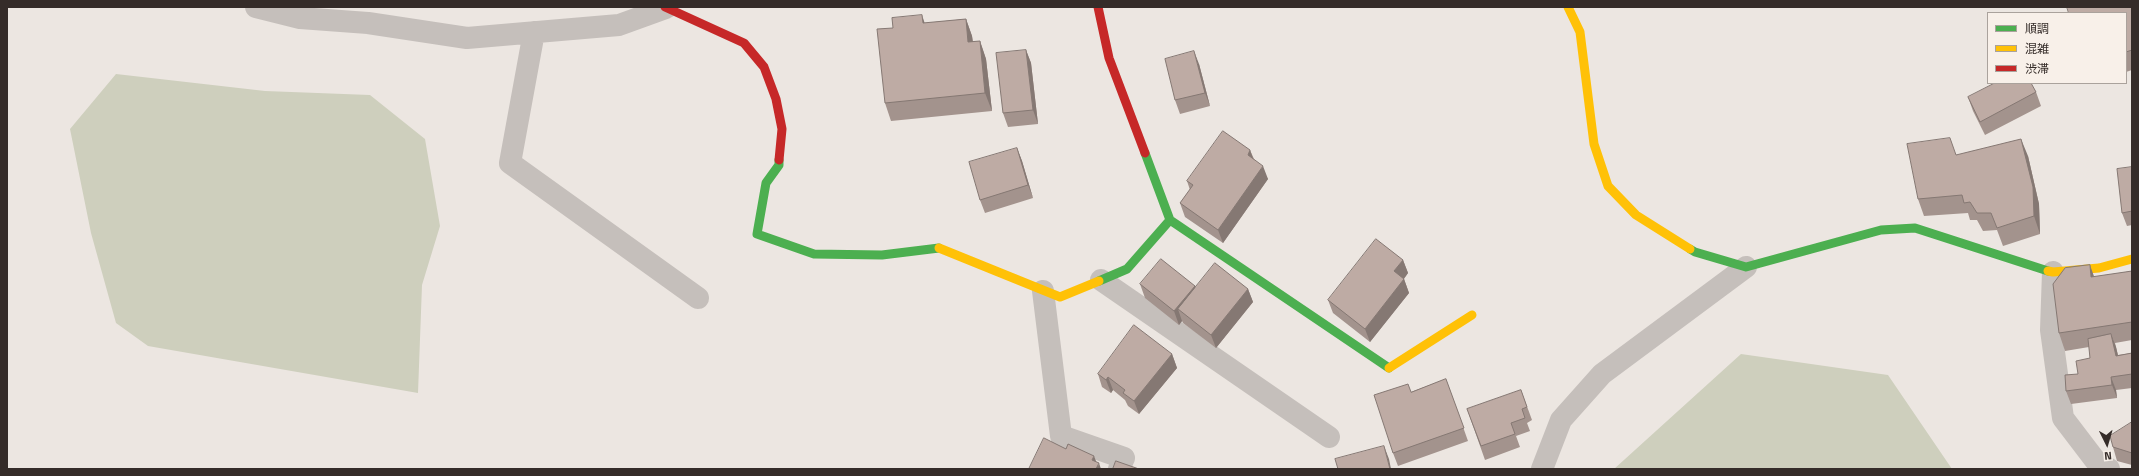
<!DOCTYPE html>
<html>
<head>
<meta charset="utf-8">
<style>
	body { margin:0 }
	#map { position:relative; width:2139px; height:476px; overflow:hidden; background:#ece6e1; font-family:"Titillium Web","Noto Sans JP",sans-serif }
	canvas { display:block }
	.frame { position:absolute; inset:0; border:8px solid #352c29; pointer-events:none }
	.legend { position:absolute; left:1987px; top:12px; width:140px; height:72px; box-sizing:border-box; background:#f8f0e9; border:1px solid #aaa29c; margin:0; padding:5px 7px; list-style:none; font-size:12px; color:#352c29 }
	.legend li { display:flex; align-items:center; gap:8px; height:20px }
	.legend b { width:20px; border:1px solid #aaa29c }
	.north { position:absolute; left:2087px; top:424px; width:40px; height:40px; -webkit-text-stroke:3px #f8f0e9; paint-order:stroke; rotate:175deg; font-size:11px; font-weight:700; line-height:16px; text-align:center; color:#352c29 }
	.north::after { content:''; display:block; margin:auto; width:14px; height:18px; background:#352c29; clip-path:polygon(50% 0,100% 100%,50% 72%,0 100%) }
</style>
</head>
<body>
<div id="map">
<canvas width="2139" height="476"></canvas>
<div class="frame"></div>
<ul class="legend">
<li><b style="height:5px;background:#4caf50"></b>順調</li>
<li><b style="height:5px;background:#ffc107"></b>混雑</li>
<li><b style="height:5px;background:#c62828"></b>渋滞</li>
</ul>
<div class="north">N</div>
</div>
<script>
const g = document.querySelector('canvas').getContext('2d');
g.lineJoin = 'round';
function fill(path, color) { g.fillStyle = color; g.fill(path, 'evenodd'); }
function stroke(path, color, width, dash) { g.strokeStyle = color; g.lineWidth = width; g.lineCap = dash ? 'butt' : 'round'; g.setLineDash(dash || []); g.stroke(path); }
fill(new Path2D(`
	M116,74L265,91L370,95L425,139L440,226L422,285L418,393L148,346L116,323L91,233L70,129Z
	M1741,354L1888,375L1952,469H1614Z`), '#cecfbd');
stroke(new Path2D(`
	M256,7L300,18L368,23L467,38L619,25L666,8
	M534,32L510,163L698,298
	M2053,272L2051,330L2063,418L2095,460L2109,469
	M1101,280L1329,437
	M1043,291L1061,436L1124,458L1119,469
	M1542,469L1561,420L1602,374L1746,267`), '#c5bfbb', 22);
stroke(new Path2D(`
	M1145,153L1170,220L1389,368
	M779,160V165L766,183L757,234L814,254L882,255L939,248
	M1690,249L1695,252L1746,267L1881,230L1915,228L2048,271
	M1099,281L1127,269L1170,220`), '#4caf50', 9);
stroke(new Path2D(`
	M1568,7L1580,32L1594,144L1608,186L1636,215L1690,249
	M939,248L1060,297L1099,281
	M2048,271L2053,272L2099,268L2132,259
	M1389,368L1472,315`), '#ffc107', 9);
stroke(new Path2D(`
	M665,7L744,43L764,67L776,99L782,129L779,160
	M1098,7L1109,58L1145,153`), '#c62828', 9);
fill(new Path2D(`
	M2132,7V70L2126,72V13Z
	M966,19L972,36L973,42L980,41L986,59L992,111L891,121L885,103L893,28L925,23Z
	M1026,50L1031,63L1038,124L1008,127L1003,113Z
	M1199,64L1210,106L1180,114L1175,100Z
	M2036,92L2041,106L1985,135L1973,111L1968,97Z
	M1017,148L1022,161L1033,198L985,213L980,200Z
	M1250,150L1254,159L1268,179L1223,243L1185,217L1180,203L1190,190L1187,181Z
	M1956,155L2028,156L2039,204L2040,234L2003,246L1997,230L1983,231L1977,220H1970L1968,213L1924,216L1918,199Z
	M2132,167V225L2127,226L2122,213Z
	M1403,260L1408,273L1404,279L1409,293L1370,342L1333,313L1328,300Z
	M2132,271V340L2115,343L2118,355L2132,353V388L2116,390L2117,398L2071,404L2066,391L2078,374L2090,358L2089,347L2065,351L2059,333L2094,277Z
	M1140,284L1195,286L1196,288L1248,289L1253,302L1216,348L1183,323L1182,321L1179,325L1145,298Z
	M1172,354L1177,368L1139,414L1128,406L1125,400L1113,390L1111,393L1102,387L1098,374Z
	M1446,379L1468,441L1398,466L1393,453L1411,392Z
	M1521,390L1532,420L1527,423L1530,431L1516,436L1520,447L1485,460L1467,409Z
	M2132,422V465L2117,461L2113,447Z`), '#a3938d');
fill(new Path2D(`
	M922,15L928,33L923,23Z
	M966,19L972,36L975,60L968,42Z
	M980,41L986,59L992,111L985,93Z
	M1026,50L1031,63L1038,124L1033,110Z
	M1194,51L1199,64L1210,106L1205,93Z
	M2021,139L2028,156L2039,204L2040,234L2034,216Z
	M1017,148L1022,161L1033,198L1028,185Z
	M1250,150L1255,164L1248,155Z
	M1263,166L1268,179L1223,243L1218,230Z
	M1403,260L1408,273L1399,285L1394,271Z
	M2090,265L2096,282L2091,277Z
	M1404,279L1409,293L1370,342L1365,329Z
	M1195,286L1200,299L1178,309L1182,321L1179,325L1174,311Z
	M1248,289L1253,302L1216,348L1211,335Z
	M2111,334L2116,347L2121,369L2116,356Z
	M1172,354L1177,368L1139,414L1134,401Z
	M1108,377L1113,390L1111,393L1106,380Z
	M2111,377L2116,390L2117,398L2112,385Z
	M1384,446L1389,459L1391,469H1390Z
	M1094,456L1098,466L1099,463L1101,469H1095L1092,460Z`), '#857873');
const building = new Path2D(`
	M2067,7H2132V50L2126,52V13H2069Z
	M922,15L923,23L966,19L968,42L980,41L985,93L885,103L877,29L893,28L892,18Z
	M1026,50L1033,110L1003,113L996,53Z
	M1194,51L1205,93L1175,100L1165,59Z
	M1995,83H2031L2036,92L1980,122L1968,97Z
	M1223,131L1250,150L1248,155L1263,166L1218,230L1180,203L1193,185L1187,181Z
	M1950,138L1956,155L2021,139L2033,187L2034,216L1997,228L1991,213H1977L1970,202L1964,203L1962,195L1918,199L1907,144Z
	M1017,148L1028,185L980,200L969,162Z
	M2132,167V211L2122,213L2117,169Z
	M1376,239L1403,260L1394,271L1404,279L1365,329L1328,300Z
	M1161,259L1195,286L1174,311L1140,284Z
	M1215,263L1248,289L1211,335L1178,309Z
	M2090,265L2091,277L2132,271V322L2059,333L2053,284L2065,268Z
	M1134,325L1172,354L1134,401L1123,393L1125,390L1108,377L1106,380L1098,374Z
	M2111,334L2116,356L2132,353V374L2111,377L2112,385L2066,391L2065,375L2078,374L2076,361L2090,358L2088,339Z
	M1446,379L1464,428L1393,453L1374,395L1408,384L1411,392Z
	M1521,390L1527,407L1522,409L1525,418L1511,423L1515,434L1481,446L1467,409Z
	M2132,422V453L2113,447L2110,436Z
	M1044,438L1066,449L1068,444L1094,456L1092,460L1099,463L1096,469H1029Z
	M1384,446L1390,469H1338L1335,459Z
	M1116,461L1139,469H1113Z`);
fill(building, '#beaba4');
stroke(building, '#857873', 1);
</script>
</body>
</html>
